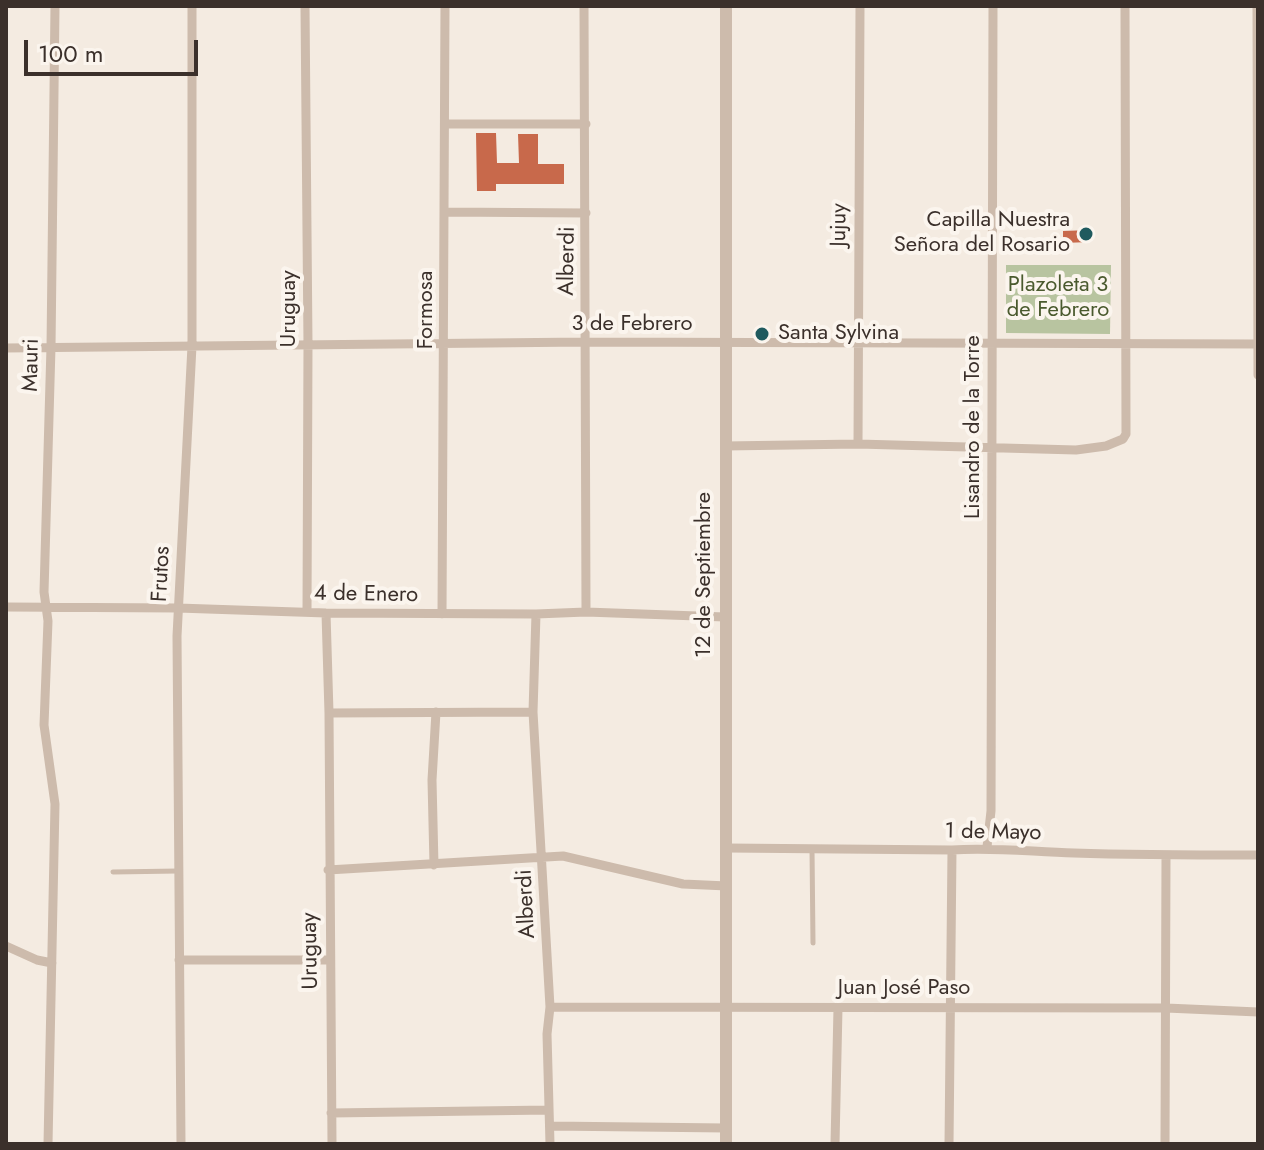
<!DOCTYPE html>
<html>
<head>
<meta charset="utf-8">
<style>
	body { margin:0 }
	#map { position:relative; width:1264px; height:1150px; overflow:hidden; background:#f4ebe1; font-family:Jost,sans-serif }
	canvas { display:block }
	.frame { position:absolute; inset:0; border:8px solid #3b302b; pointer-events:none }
	.scale { position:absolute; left:24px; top:40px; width:174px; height:36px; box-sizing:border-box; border:4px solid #3b302b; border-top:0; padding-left:10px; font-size:24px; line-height:28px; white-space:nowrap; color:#3b302b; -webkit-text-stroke:6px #fbf5ee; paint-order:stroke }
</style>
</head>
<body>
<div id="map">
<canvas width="1264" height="1150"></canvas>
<div class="frame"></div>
<div class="scale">100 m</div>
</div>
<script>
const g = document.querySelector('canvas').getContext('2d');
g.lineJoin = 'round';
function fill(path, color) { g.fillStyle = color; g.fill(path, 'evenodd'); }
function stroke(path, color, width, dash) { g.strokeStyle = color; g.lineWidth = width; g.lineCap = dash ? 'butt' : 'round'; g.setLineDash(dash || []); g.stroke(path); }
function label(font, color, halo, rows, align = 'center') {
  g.font = font + ' Jost,sans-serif'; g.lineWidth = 8; g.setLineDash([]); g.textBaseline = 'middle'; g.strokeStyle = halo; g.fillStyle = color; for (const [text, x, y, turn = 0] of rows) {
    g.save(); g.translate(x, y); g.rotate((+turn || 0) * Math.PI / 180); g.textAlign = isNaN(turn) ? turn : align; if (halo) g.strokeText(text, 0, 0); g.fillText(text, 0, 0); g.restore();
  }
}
fill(new Path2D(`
	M1006,265H1111L1110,334L1006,333Z`), '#b8c4a0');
fill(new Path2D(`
	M476,133H496L497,163H519L518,134H538V164H564V184H496V191H477Z
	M1090,230V242L1063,243V231Z`), '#c8694b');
stroke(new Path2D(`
	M812,849L813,943
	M113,872L178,871`), '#cdbbac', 5);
stroke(new Path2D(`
	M305,6L308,344L307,612
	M584,6L586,612
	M1257,6L1258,375
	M446,124H586
	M444,212L586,213
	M6,348L585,342L1258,344
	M858,444L860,6
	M725,446L858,444L1076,450L1106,446L1123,439L1126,434L1125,6
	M6,607L178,608L326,613L536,614L586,612L725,617
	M326,613L329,713L332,1144
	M442,614L445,6
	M536,614L533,712L550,1007L547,1034L550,1144
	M329,713L533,712
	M987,847L991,811L993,6
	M727,848L952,850C993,847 1033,852 1074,853C1136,855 1197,855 1258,855
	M434,865L432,780L436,712
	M328,870L563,856L683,884L727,886
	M6,946L37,960L52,963
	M179,960H329
	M550,1007L1166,1008L1258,1012
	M331,1113L549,1110
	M550,1126L726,1128
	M48,1144L55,804L44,725L48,621L44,592L51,347L55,6
	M181,1144L177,636L192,346V6
	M835,1144L838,1008
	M949,1144L952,850
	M1165,1144L1166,856`), '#cdbbac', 9);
stroke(new Path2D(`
	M726,6V1144`), '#cdbbac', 12);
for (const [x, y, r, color] of [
	[1086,234,8,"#1f5a5e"],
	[762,334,8,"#1f5a5e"]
]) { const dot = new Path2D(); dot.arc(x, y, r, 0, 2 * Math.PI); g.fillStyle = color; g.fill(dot); stroke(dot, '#fbf5ee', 3); }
label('22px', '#3b302b', '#fbf5ee', [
	["Capilla Nuestra",1070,221],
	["Señora del Rosario",1070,246],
	["Santa Sylvina",778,334,"left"]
], 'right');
label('22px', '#3b302b', '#fbf5ee', [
	["Jujuy",840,225,-89],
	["Alberdi",568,261,-89],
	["Uruguay",290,309,-90],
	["Formosa",427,310,-90],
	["3 de Febrero",632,325],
	["Mauri",32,365,-89],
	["Lisandro de la Torre",974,427,-90],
	["Frutos",162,574,-87],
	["12 de Septiembre",705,575,-90],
	["4 de Enero",366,595,1],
	["1 de Mayo",993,833,1],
	["Alberdi",527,904,-93],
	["Uruguay",311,951,-91],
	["Juan José Paso",904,989]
]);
label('22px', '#4a5a2e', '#fbf5ee', [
	["Plazoleta 3",1058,286],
	["de Febrero",1058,311]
]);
</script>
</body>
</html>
